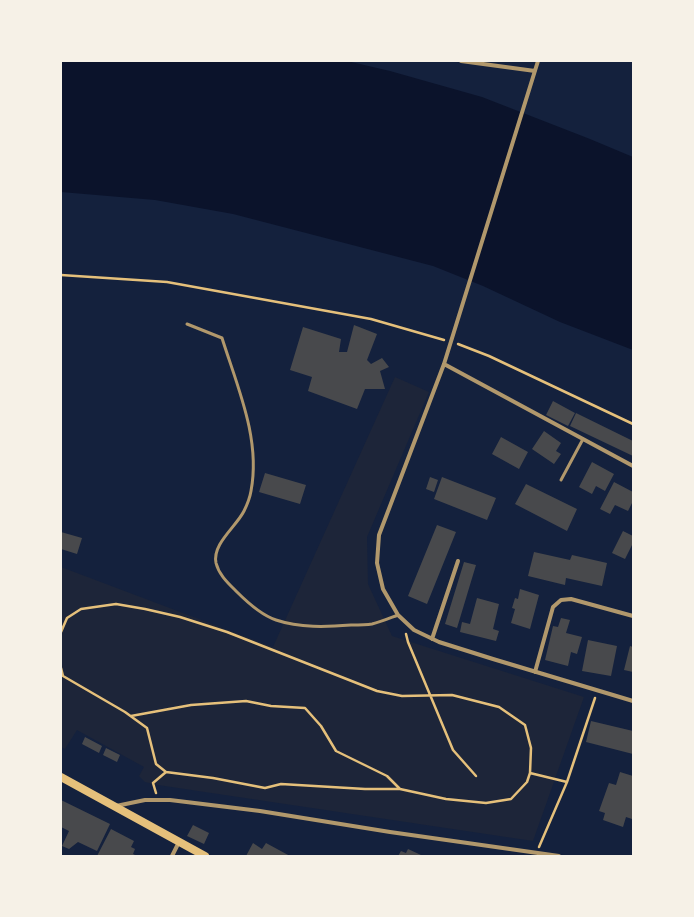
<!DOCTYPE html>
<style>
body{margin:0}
#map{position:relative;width:694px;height:917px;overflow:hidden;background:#14213d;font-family:Signika,sans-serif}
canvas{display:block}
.frame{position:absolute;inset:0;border:62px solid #f6f1e7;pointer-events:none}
</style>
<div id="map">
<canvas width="694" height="917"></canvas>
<div class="frame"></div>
</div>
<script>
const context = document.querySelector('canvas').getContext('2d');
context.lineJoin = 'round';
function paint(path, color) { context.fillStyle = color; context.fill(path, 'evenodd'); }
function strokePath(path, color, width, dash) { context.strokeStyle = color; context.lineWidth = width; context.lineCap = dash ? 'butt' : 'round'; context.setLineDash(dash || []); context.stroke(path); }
const green = new Path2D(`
 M395,377L429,392L367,537L368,584L392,636L584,697L533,841L158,785L145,782L139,776L144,767L77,730L65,749L61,747V567L273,647Z`);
const water = new Path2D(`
 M61,61H347L390,71L482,97L590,139L633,157V350L560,322L483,286L433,266L233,214L155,200L61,192Z`);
const building = new Path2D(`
 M354,325L377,334L367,360L371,364L382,358L389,367L380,371L385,389H365L357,409L308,391L312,377L290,370L303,327L341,339L339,352H347Z
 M553,401L575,413L568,426L546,415Z
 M576,413L633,441V456L570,426Z
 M544,431L561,443L556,451L561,454L554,464L532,449Z
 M501,437L528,452L519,469L492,454Z
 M592,462L614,474L605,491L596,486L592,494L579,487Z
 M265,473L306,485L300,504L259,492Z
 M430,477L438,480L434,492L426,489Z
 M442,477L496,498L487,520L434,499Z
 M614,482L633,492V501L628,511L615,505L610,514L600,509Z
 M526,484L577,509L567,531L515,504Z
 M437,525L456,532L427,604L408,596Z
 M623,531L633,536V543L625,559L612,553Z
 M61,532L82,538L77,554L61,549Z
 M534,552L570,560L572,555L607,563L602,586L566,578L565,585L528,576Z
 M464,562L476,565L457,628L445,624Z
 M520,589L539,595L530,629L511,623L515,609L512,608L515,598L518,599Z
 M477,598L499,604L493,629L499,631L496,641L460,632L462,622L470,624Z
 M561,618L570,620L566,633L582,637L577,654L571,652L568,666L545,660L553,626L558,627Z
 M588,640L617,646L611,676L582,671Z
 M630,646L633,647V672L624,670Z
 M591,721L633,731V754L586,742Z
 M85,737L102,746L99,753L82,744Z
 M106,748L120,755L117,762L103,755Z
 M620,772L633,776V817L632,819L626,817L623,827L603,820L605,813L599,811L609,783L616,785Z
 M61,800L110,824L97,851L78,842L69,849L62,846L69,831L61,827Z
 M193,825L209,833L204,844L187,836Z
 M111,829L134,841L131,847L135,849L133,854L137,856H97Z
 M253,843L262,849L266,843L290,856H246Z
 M408,849L421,855L420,856H398L401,851L406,853Z`);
const path = new Path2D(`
 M61,275L167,282L371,319L444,340
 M458,344L489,356L633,424
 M61,632L67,618L81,609L116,604L145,609L180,617L227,632L377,691L402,696L452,695L499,707L525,725L531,748L530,773L567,782
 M406,634L408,642L453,750L476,776
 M61,668L63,676L125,712L147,728L156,764L166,772L213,778L265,788L281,784L365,789H400L446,799L486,803L511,799L527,782L530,773
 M131,716L191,705L246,701L271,706L305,708L321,726L336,751L387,776L400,789
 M156,793L153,783L166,772
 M539,847L567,782L595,698`);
const service = new Path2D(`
 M187,324L222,338C237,386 261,439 251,491C250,497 247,505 244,511C236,527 212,544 216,563C219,575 228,583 237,592C248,603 261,615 276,620C300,628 326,627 351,625C358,625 366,625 372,624C381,622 390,618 398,615
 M561,480L583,439`);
const minor = new Path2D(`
 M461,61L535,71
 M538,61L444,364L379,535L377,563L383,589L398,615L414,630L439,642L493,659L633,701
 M444,364L633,466
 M432,639L458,561
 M535,672L553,607L561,600L571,599L633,616
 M116,806L145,800H170L260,811L390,832L559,856
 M172,856L179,842`);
const secondary = new Path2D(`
 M61,777L205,856`);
paint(green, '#1d2539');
paint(water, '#0b132b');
paint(building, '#48494c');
strokePath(path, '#e5c07b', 2.5);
strokePath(service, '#b1986c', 3);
strokePath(minor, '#b1986c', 4);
strokePath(secondary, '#e5c07b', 8);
</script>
